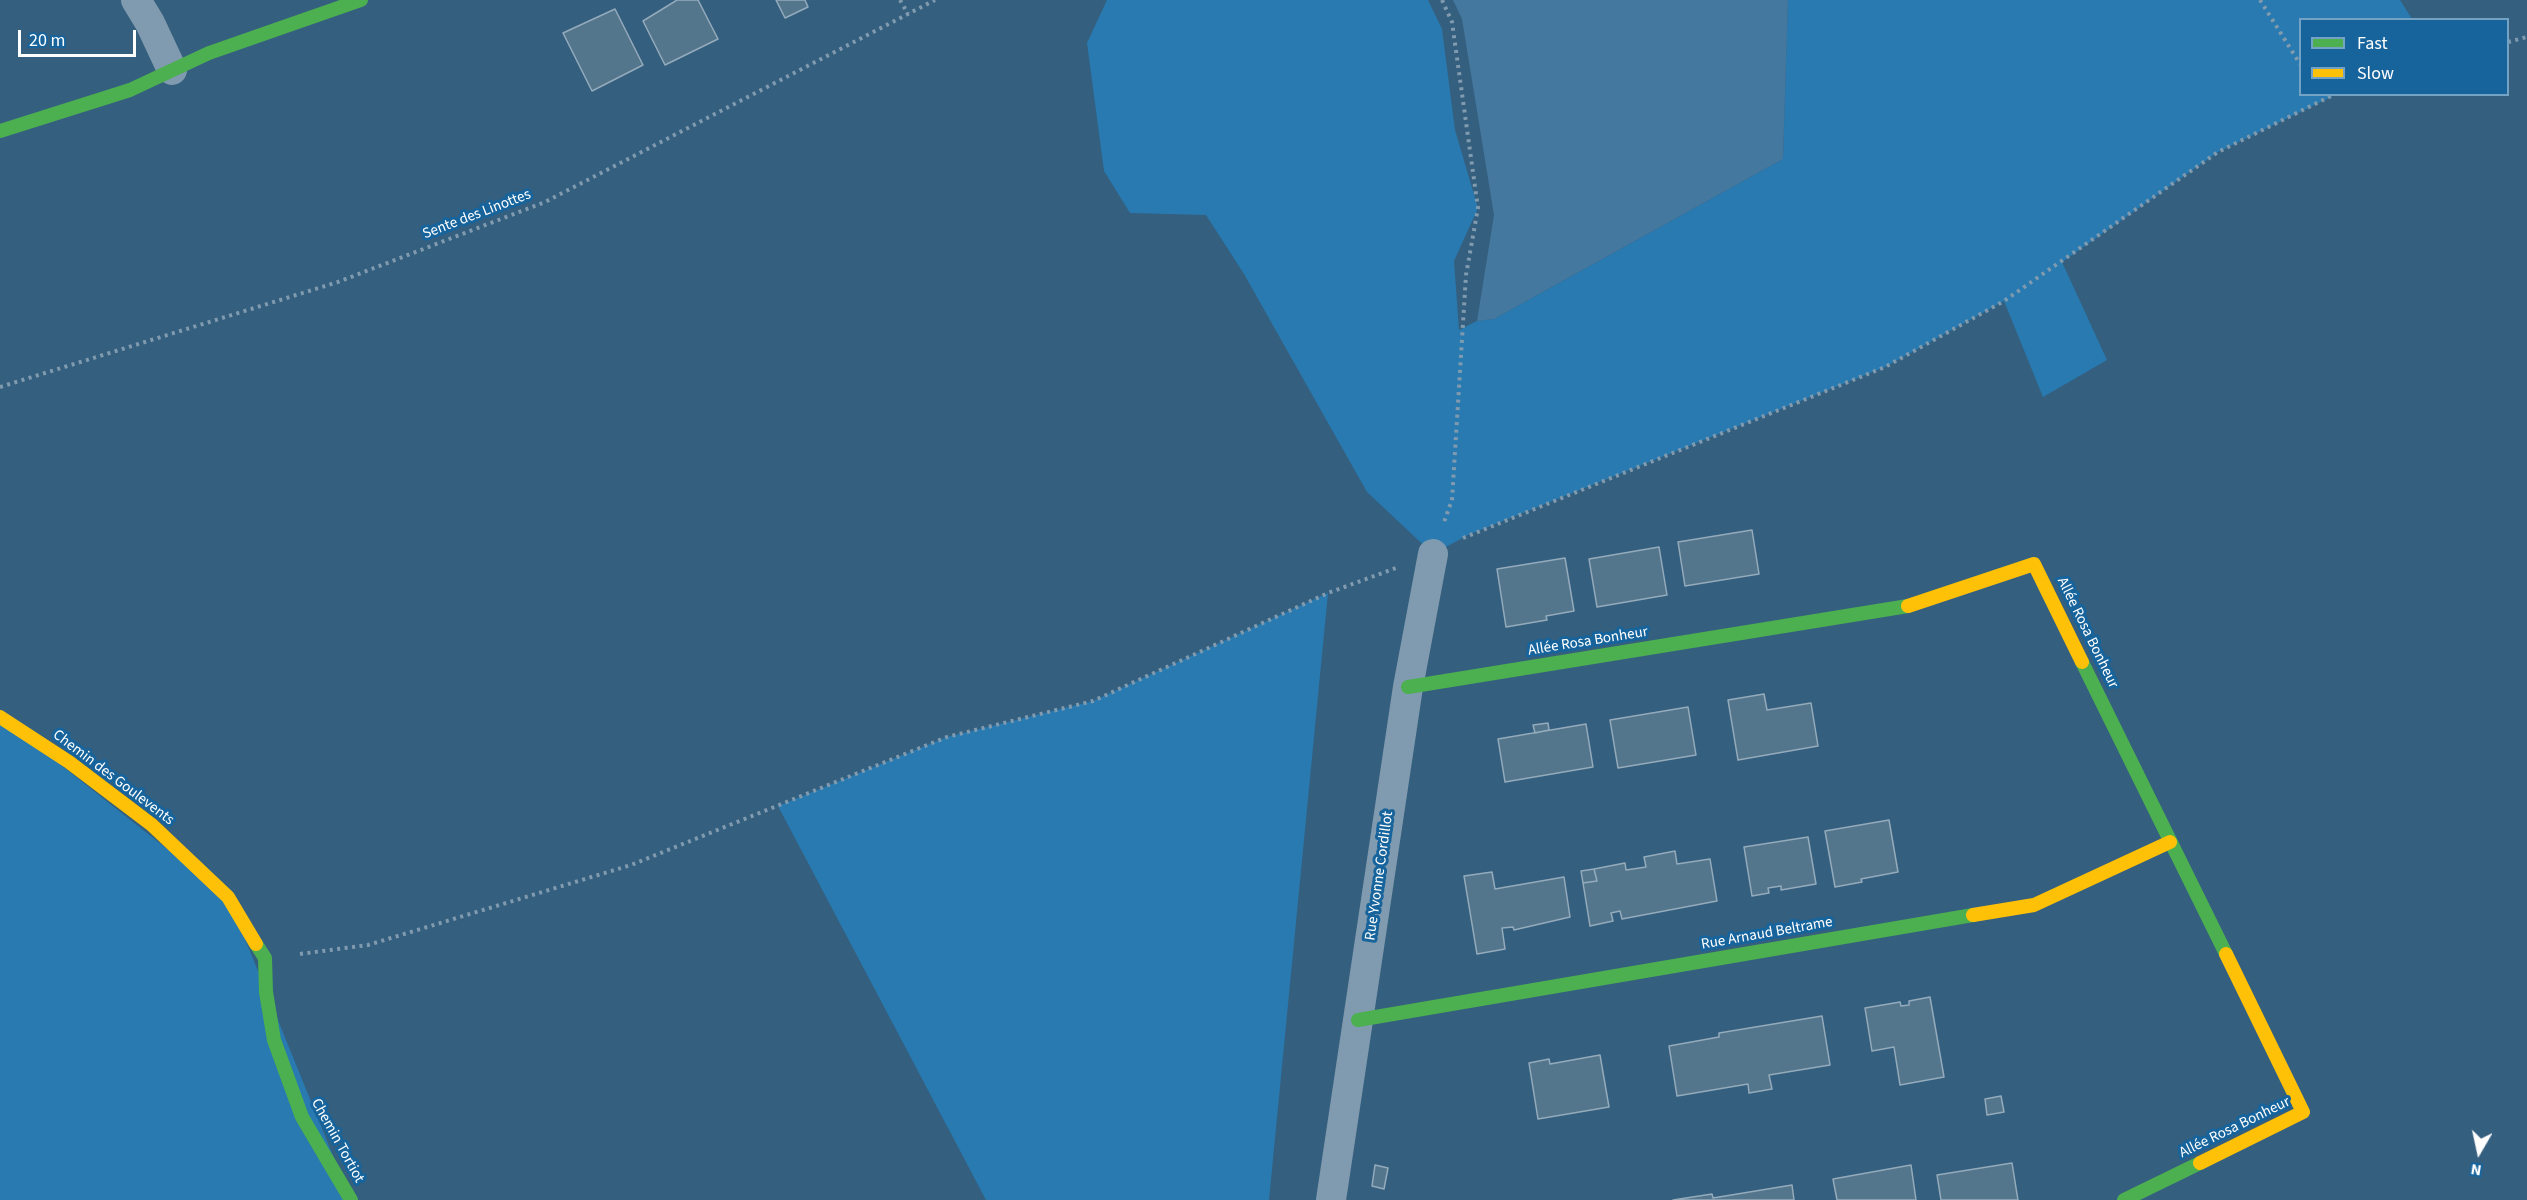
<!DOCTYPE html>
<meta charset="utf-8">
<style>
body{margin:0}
#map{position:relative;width:2527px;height:1200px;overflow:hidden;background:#355f7e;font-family:"Source Sans 3",sans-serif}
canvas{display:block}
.legend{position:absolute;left:2299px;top:18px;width:210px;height:78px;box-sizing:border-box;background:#17649c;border:2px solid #74a2c4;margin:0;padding:8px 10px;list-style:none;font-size:18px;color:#fff}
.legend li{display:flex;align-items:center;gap:12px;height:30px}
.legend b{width:30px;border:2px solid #74a2c4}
.north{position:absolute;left:2449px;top:1122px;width:60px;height:60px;-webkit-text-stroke:4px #17649c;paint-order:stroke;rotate:189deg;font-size:16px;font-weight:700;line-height:24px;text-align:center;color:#fff}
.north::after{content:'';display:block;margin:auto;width:21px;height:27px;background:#fff;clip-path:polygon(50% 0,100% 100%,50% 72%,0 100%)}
.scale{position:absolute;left:18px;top:30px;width:118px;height:27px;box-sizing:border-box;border:3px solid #fff;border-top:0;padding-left:8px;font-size:18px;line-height:21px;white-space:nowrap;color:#fff;-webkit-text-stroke:4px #17649c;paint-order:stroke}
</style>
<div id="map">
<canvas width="2527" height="1200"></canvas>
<ul class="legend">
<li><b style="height:8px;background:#4caf50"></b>Fast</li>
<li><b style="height:8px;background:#ffc107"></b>Slow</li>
</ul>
<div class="north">N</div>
<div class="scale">20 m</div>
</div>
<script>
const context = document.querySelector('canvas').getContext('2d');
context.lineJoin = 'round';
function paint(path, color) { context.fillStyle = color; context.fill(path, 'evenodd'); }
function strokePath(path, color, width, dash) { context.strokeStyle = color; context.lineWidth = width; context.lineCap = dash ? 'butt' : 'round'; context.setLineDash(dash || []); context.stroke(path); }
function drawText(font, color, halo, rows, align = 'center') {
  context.font = font + ' "Source Sans 3",sans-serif'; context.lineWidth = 6; context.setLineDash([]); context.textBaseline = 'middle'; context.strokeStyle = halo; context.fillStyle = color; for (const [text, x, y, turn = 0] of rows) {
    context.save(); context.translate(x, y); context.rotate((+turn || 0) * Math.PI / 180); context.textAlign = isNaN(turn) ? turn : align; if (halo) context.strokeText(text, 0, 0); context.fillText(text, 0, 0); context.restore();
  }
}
const green = new Path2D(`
 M1107,0H1428L1442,29L1455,130L1478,208L1454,261L1459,330L1477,321L1494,319L1783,159L1788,0H2400L2412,19L2300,20V94L2335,95L2218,152L2062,262L2107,360L2043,397L2004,301L1885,367L1468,535L1433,554L1367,492L1244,274L1206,215L1130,213L1104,171L1087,43Z
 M1328,593L1269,1200H986L778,806L947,737L1093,701Z
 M0,717L228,897L351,1200H0Z`);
const water = new Path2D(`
 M1453,0H1788L1783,159L1494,319L1477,321L1494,215L1462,19Z`);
const building = new Path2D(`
 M677,0H698L718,39L665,65L643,21Z
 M776,0H805L808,7L785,18Z
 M615,9L643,65L592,91L563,33Z
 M1752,530L1759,574L1685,586L1678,542Z
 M1659,547L1667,595L1597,607L1589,559Z
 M1565,558L1574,611L1546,616L1547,620L1506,627L1497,569Z
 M1764,694L1767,710L1811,703L1818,746L1738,760L1728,700Z
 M1688,707L1696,755L1618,768L1610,720Z
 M1548,723L1549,730L1535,733L1533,725Z
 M1586,724L1593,767L1505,782L1498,739Z
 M1889,820L1898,872L1861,879L1862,882L1835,887L1825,831Z
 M1808,837L1816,884L1781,890V886L1768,888L1769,893L1752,896L1744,847Z
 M1675,851L1677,864L1710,859L1717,901L1622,919L1620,911L1611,913L1613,921L1590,926L1583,883L1597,881L1594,869L1625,863L1626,870L1646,867L1644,857Z
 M1594,869L1597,881L1583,883L1581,871Z
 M1492,872L1495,889L1564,877L1570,917L1514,930L1513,927L1502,928L1505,949L1477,954L1464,876Z
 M1930,997L1944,1077L1900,1085L1894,1047L1872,1051L1865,1008L1900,1002L1901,1006L1909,1005V1001Z
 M1822,1016L1830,1065L1769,1075L1772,1089L1749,1093L1748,1084L1677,1096L1669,1046L1719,1037V1033Z
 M1600,1055L1609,1107L1538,1119L1529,1063L1549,1059L1550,1064Z
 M2001,1096L2004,1112L1987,1115L1985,1099Z
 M2012,1163L2018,1200H1941L1937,1175Z
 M1375,1165L1388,1168L1384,1189L1372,1186Z
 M1911,1165L1916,1200H1837L1833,1179Z
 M1792,1185L1794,1200H1673L1712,1194L1713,1198Z`);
const path = new Path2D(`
 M900,0L908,14
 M1442,0L1452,22L1478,208L1466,275L1452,500L1444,522
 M2260,0L2300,64
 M2508,42L2527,37
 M0,387L338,282L545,202L935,0
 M1463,538L1885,367L2004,301L2218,152L2335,94
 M300,954L368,945L631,865L947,737L1093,701L1328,593L1396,568`);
const street = new Path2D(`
 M136,0L150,23L172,70
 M1331,1200L1408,687L1433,554`);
const fast = new Path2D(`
 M0,131L130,90L209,53L361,0
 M2082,662L2226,954
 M1408,687L1908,606
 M256,944L265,958L266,992L274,1040L302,1117L351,1200
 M1358,1020L1973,915
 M2124,1200L2200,1163`);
const slow = new Path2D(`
 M1908,606L2034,564L2082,662
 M0,717L69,762L152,825L228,897L256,944
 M1973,915L2034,905L2170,842
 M2200,1163L2303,1112L2226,954`);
const streetNames = [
 ["Sente des Linottes",477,215,-21],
 ["Allée Rosa Bonheur",2087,633,64],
 ["Allée Rosa Bonheur",1588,642,-9],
 ["Chemin des Goulevents",113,778,37],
 ["Rue Yvonne Cordillot",1380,876,-82],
 ["Rue Arnaud Beltrame",1767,934,-10],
 ["Allée Rosa Bonheur",2235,1128,-26],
 ["Chemin Tortiot",337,1141,61]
];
paint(green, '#287ab0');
paint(water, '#44789f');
paint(building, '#54768d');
strokePath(building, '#94abbc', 1.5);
strokePath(path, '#809baf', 4, [3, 4.5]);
strokePath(street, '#809baf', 30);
strokePath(fast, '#4caf50', 14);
strokePath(slow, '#ffc107', 14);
drawText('15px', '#fff', '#17649c', streetNames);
</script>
